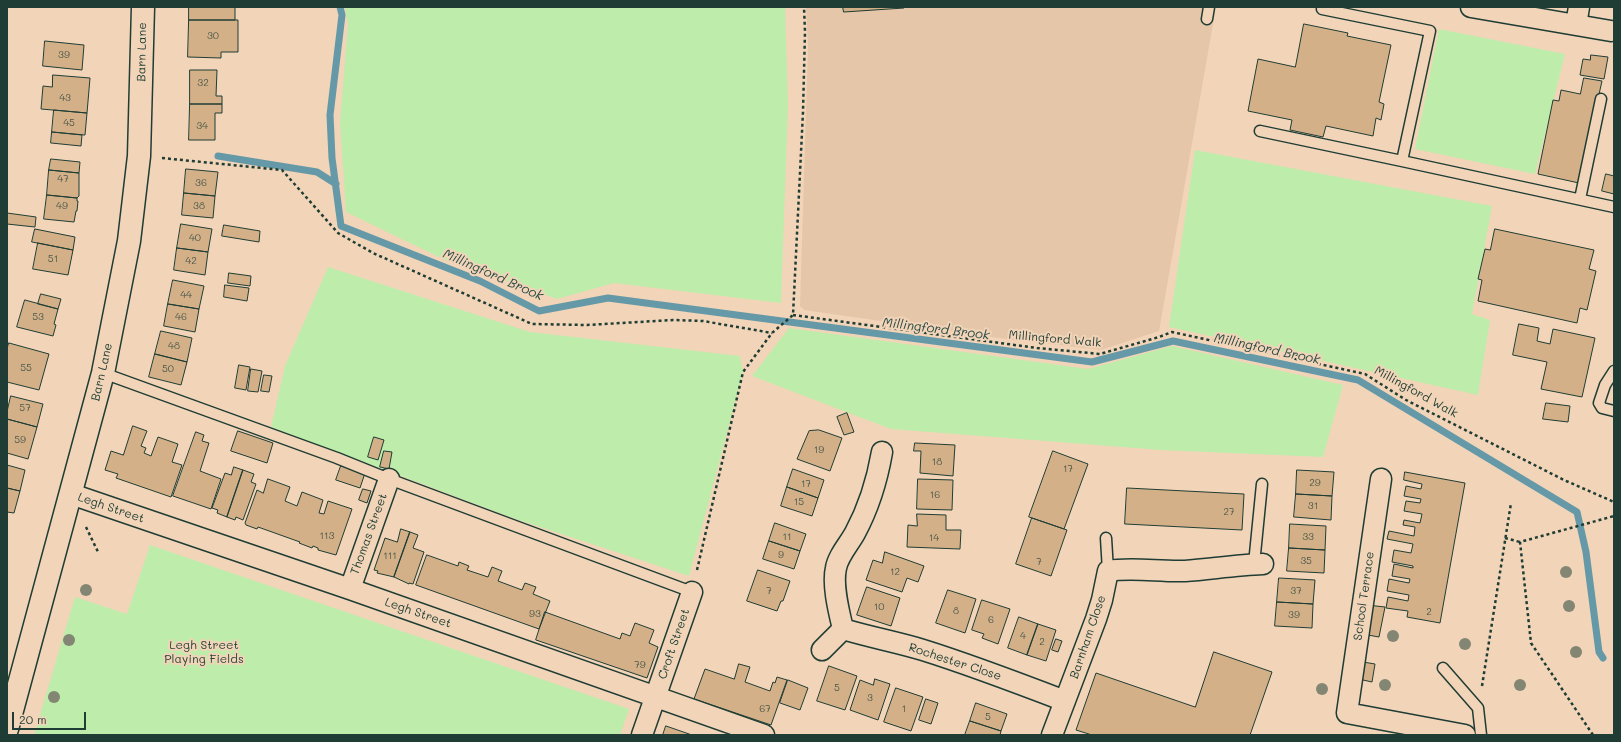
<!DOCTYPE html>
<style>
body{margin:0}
#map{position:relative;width:1621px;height:742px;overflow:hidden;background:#f2d4b8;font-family:Mali,sans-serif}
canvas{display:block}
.frame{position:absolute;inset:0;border:8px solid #1f3d34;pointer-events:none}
.scale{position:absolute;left:12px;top:712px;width:74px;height:18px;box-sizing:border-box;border:2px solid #1f3d34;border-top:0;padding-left:5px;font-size:12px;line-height:14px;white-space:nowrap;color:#1f3d34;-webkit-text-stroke:3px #f2d4b8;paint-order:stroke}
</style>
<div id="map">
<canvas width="1621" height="742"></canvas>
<div class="frame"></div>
<div class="scale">20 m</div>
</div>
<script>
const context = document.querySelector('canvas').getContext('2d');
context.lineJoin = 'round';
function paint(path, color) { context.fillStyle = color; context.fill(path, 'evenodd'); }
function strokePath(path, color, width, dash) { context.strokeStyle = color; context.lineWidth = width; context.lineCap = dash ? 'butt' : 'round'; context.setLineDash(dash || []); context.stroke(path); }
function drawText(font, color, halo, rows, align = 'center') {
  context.font = font + ' Mali,sans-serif'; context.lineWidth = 4; context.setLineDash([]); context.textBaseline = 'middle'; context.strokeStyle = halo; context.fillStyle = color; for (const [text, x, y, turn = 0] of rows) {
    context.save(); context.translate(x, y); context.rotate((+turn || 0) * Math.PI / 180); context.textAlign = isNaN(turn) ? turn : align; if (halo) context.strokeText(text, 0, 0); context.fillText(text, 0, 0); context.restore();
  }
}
const built = new Path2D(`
 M806,7H1216L1159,331L1101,350L999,338L804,310L800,306L808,46Z`);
const green = new Path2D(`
 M345,7H785L788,104L781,303L614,283L557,299L443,259L346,212L340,123L348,23Z
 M1439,29L1565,54L1535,174L1415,149Z
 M1195,150L1492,206L1472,314L1490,320L1478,395L1169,327Z
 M328,267L530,332L740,356L743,372L689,576L510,517L271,427L285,366Z
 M789,328L1088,369L1172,346L1343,385L1323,457L1161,450L891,429L752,376Z
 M150,545L629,709L620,735H34L75,597L127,614Z`);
const stream = new Path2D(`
 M340,7L342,15L330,115L332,158L341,226L480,281L539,311L608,298L1092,362L1173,341L1358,380L1577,512L1586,552L1599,652L1603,658
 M218,156L317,172L336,184`);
const building = new Path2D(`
 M189,7H235V20H189Z
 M843,7H904V8L844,12Z
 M189,20H238V52H221V58L188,57Z
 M1304,24L1348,33L1347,36L1391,45L1379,102L1384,104L1381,120L1376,118L1373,136L1326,126L1323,137L1290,130L1292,120L1248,111L1258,59L1295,67Z
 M45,41L84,45L82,70L43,66Z
 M1591,55L1608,57L1604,79L1580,75L1583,59L1590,60Z
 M190,70H217L216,96H222V104H190Z
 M53,75L90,78L87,113L41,109L43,86L52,87Z
 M1584,78L1602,81L1579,183L1538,174L1553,100L1559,101L1561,90L1580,94Z
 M190,104H222V113H215V140H189Z
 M54,110L87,113L85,135L52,132Z
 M52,132L82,135L81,146L51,143Z
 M51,159L80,162L79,173L49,170Z
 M186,169L218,172L215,196L184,193Z
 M49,170L79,173V196L77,198L47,195Z
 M1606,174L1614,176V194L1602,191Z
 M184,193L215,196L213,218L182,215Z
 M47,195L77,198V201H78L77,211H76L74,222L44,219Z
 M7,213L36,217L35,227L7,224Z
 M181,224L212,229L208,252L177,248Z
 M224,225L260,231L259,242L222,236Z
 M35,229L75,237L73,250L32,242Z
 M1495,229L1594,250L1589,269L1596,271L1587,310L1580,308L1577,323L1478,301L1482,280L1478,279L1485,249L1490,250Z
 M38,243L73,250L68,275L33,269Z
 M177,248L208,252L205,275L174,270Z
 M229,273L251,276L250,286L228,283Z
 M173,280L204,286L199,309L168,304Z
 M225,285L249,288L247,301L224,297Z
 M41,294L61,299L58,309L38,304Z
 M25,300L58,309L54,324L56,325L53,336L17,327Z
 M168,304L199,309L195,332L164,326Z
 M1519,324L1539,328L1537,341L1550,344L1553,329L1595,338L1582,397L1541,389L1547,362L1513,355Z
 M161,331L192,338L187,362L155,354Z
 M9,343L49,354L39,390L7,382V349Z
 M155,354L187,362L181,385L149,377Z
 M239,365L250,367L246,390L235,388Z
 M251,369L262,371L258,392L248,391Z
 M264,375L272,376L269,392L261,391Z
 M11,396L43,404L37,427L7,419V412Z
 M1546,403L1570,406L1568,422L1543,419Z
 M847,413L854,432L844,435L837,417Z
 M7,419L37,427L28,459L7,453Z
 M133,426L147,431L141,446L146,448L144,453L151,456L158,437L178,444L172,462L182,465L171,497L116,478L118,474L105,470L111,451L123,455Z
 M819,430L842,438L830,471L797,459L809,431Z
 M238,431L273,443L267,463L231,451Z
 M196,432L204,435L202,441L209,443L200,471L221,479L211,509L173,496Z
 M374,437L384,440L378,460L368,457Z
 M915,443L955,445L953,476L920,473L921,451H914Z
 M384,451L392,452L389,469L380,467Z
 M1053,451L1088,464L1064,529L1029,517Z
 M7,465L25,470L20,491L7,488Z
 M341,466L365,473L360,488L336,480Z
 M234,467L243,470L227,517L217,513L218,510L212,508L225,473L231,475Z
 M793,469L824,480L818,498L787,487Z
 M243,470L254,474L251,482L256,484L243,520L236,517L235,520L227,517Z
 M1297,470L1334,472L1332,496L1296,494Z
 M1405,472L1465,483L1440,623L1407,617L1408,611L1386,608L1388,597L1408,601L1409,595L1387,591L1389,579L1409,583L1410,579L1392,576L1394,564L1413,568V566L1392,562L1394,550L1411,553L1413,544L1387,539L1389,531L1414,536L1415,527L1403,525L1404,520L1420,523L1422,514L1404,511L1406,501L1420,503L1421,499L1404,496L1406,486L1421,489L1422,484L1404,480Z
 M268,479L290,487L285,501L297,506L302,492L323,500L319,513L324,514L328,501L352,509L336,555L318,550V548L313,546L312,548L299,543L300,542L258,527L257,529L246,525L245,523L257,490L263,493Z
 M918,479L953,480L952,510L917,509Z
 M787,487L818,498L812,516L781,506Z
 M7,488L20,491L14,513L7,512Z
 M1127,488L1244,494L1242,530L1125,524Z
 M363,489L371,491L367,503L359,500Z
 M1296,494L1332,496L1331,520L1294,517Z
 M917,514L946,515V530H961L960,549L907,547L908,525L917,526Z
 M1032,518L1067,530L1051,576L1016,564Z
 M775,523L806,534L800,551L769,541Z
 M1290,524L1326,526L1325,550L1289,548Z
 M401,529L410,532L394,577L377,573L378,571L374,570L385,538L397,542Z
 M410,532L418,535L413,548L424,552L413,584L409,583V584L394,577Z
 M769,541L800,551L794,569L763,559Z
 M1289,548L1325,550L1324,573L1287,571Z
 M885,552L924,566L918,582L907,578L902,592L866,580L873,560L882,563Z
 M427,555L458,566L459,562L469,566L467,570L488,577L492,567L502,571L498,581L522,590L525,583L536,587L533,594L550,601L539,629L416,585Z
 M758,570L790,581L783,601H781L777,611L747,601Z
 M1279,578L1315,580L1313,604L1277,602Z
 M867,587L900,598L891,626L857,615Z
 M948,590L976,599L965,633L936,623Z
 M982,600L1010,609L998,644L982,638L984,634L972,630Z
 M1277,602L1313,604L1312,628L1275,626Z
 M1367,605L1385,607L1379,637L1362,634Z
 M545,612L620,639L622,633L630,636L635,623L654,630L649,643L658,647L647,678L536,640Z
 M1019,617L1038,624L1027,655L1008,648Z
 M1038,624L1056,630L1046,661L1027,655Z
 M1056,639L1062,641L1058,652L1052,650Z
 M1214,652L1272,672L1250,735H1092L1076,730L1096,673L1195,707Z
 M1357,661L1375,664L1372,682L1354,678Z
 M739,664L750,667L745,682L770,691L773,682L775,683L777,677L787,680L771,725L694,699L705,669L734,679Z
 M829,666L857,676L845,710L817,701Z
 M875,679L890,684L878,720L850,710L860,680L873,685Z
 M788,680L808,688L800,710L780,703Z
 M896,688L923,697L911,731L884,722Z
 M926,699L938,703L931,724L919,720Z
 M976,703L1007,714L1001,731L970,721Z
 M970,721L1001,731L1000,735H965Z
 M666,726L692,735H663Z`);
const path = new Path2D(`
 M162,158L282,170L338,233L373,253L532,324L587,325L673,320L703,321L772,333
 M793,315L1037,348L1100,354L1159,337L1172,332L1365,374L1406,400L1564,480L1614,502
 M86,527L99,554
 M1505,538L1520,542
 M697,570L743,372L772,333L793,315L803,112L805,32L804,7
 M1482,686L1511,503
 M1593,735L1531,643L1520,542L1614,516`);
const service = new Path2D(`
 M1322,9L1430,31L1402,161L1614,207
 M1207,19L1209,7
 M1260,131L1402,161
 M1580,199L1601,99
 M1614,371L1605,385L1599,403L1602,408L1614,411
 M103,373L337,458L389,479L692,592
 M1106,538L1108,571
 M1254,564L1262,484
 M1443,668L1478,708L1481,735`);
const minor = new Path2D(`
 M1471,7L1576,25L1579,7
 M1576,25L1611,31
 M882,452C877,481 869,507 855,533C849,544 838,556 836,568C832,585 839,612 843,629C869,637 897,642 923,650C971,665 1018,683 1065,701
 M1381,479L1347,713L1465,735
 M71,494L350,589L764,735
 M350,589L389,479
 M822,650L843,629
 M642,735L692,592
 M1052,735L1096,619L1102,600L1108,571C1132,567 1160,572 1185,571C1211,569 1237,565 1263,564`);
const tertiary = new Path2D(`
 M7,729L103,373L129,241L139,156L143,7`);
const trees = [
 [1566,572],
 [86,590],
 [1569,606],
 [1393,636],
 [69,640],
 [1465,644],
 [1576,652],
 [1385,685],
 [1520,685],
 [1322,689],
 [54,697]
];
const numberNames = [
 ["30",213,36],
 ["39",64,55],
 ["32",203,83],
 ["43",65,98],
 ["45",69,123],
 ["34",202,126],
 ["47",63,179],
 ["36",201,183],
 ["49",62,206],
 ["38",199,206],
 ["40",195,238],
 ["51",53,259],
 ["42",191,261],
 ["44",186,295],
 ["53",38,317],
 ["46",181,317],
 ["48",174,346],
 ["55",26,368],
 ["50",168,369],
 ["57",25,408],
 ["59",20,440],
 ["19",819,450],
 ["18",937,462],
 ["17",1068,469],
 ["29",1315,483],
 ["17",806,484],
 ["16",935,495],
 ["15",799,502],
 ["31",1313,506],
 ["27",1229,512],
 ["113",327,536],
 ["11",787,537],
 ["33",1308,537],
 ["14",934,538],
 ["9",781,555],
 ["111",390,556],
 ["35",1306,561],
 ["7",1039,562],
 ["12",895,572],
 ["7",769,591],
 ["37",1296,591],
 ["10",879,607],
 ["8",956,611],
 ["2",1429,612],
 ["93",535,614],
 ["39",1294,615],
 ["6",991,620],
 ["4",1023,636],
 ["2",1042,642],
 ["79",640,665],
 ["5",837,688],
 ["3",870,698],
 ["67",765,709],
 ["1",904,709],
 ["5",988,717]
];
const streetNames = [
 ["Barn Lane",142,52,-89],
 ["Millingford Walk",1055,339,5],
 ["Barn Lane",102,372,-77],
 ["Millingford Walk",1416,392,29],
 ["Legh Street",111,508,19],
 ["Thomas Street",369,534,-70],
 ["School Terrace",1364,596,-82],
 ["Legh Street",418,613,19],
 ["Barnham Close",1088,637,-71],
 ["Croft Street",674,644,-71],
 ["Rochester Close",955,662,18]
];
const parkNames = [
 ["Legh Street",204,645],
 ["Playing Fields",204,659]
];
const waterNames = [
 ["Millingford Brook",493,275,24],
 ["Millingford Brook",936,329,7],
 ["Millingford Brook",1267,349,12]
];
paint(built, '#e5c6a8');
paint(green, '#beedab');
strokePath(stream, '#6599a7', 7);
paint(building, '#d4b089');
strokePath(building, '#1f3d34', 1);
strokePath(service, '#1f3d34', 13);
strokePath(minor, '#1f3d34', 23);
strokePath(tertiary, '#1f3d34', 25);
strokePath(path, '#1f3d34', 2.5, [3, 3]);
strokePath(service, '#f2d4b8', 10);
strokePath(minor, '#f2d4b8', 20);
strokePath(tertiary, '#f2d4b8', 22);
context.fillStyle = '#828673';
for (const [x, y] of trees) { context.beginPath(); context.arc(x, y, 6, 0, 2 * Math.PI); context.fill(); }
drawText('10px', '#4c5a49', null, numberNames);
drawText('12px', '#1f3d34', '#f2d4b8', streetNames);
drawText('12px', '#27463a', '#f2d4b8', parkNames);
drawText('italic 13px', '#2b4c47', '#f2d4b8', waterNames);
</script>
